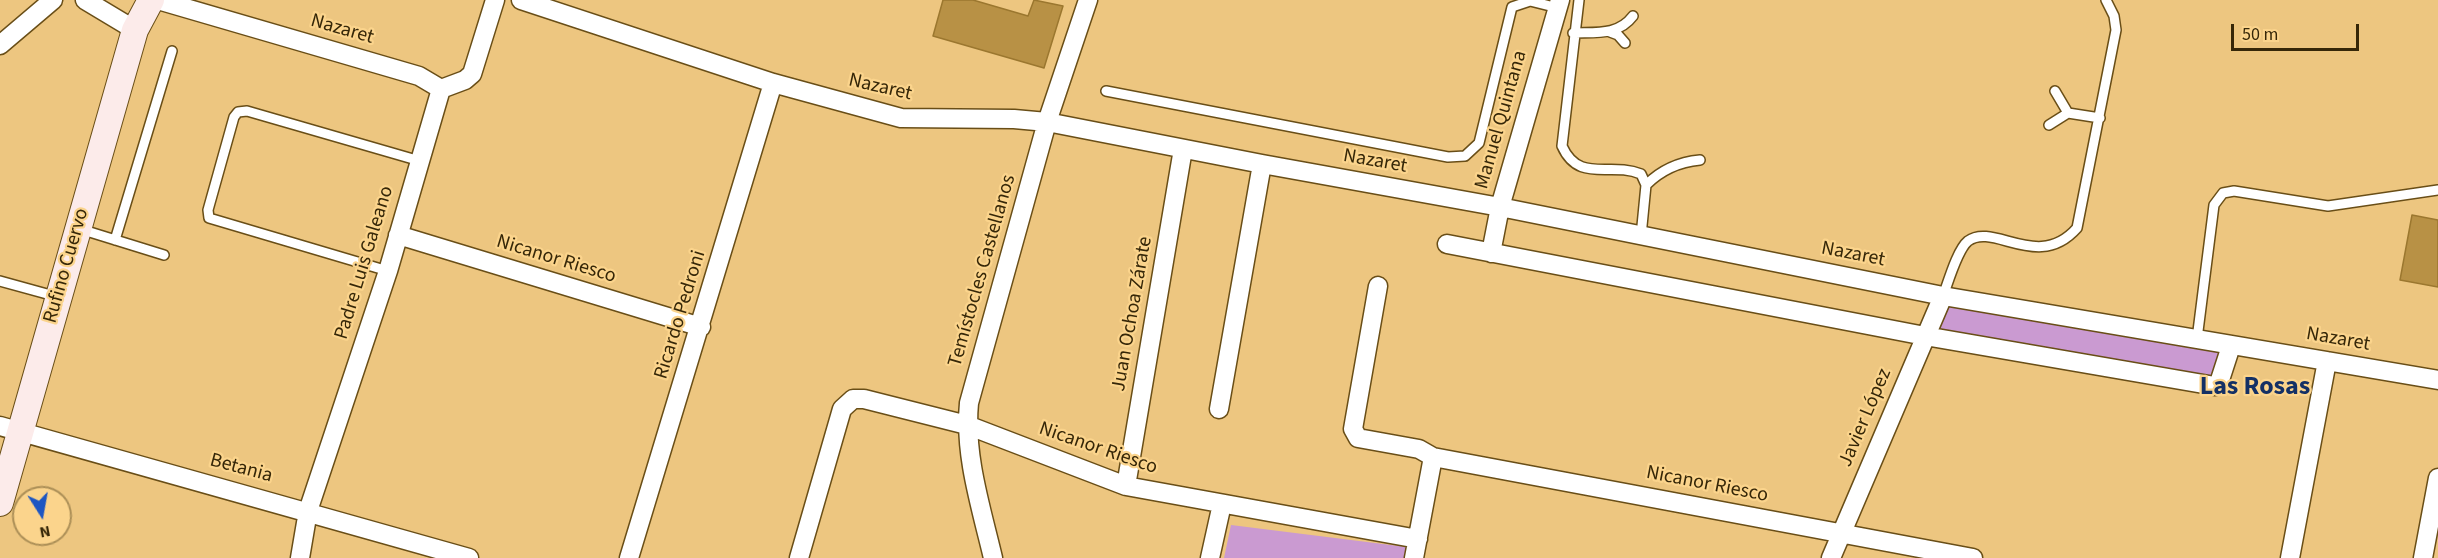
<!DOCTYPE html>
<meta charset="utf-8">
<style>
body{margin:0}
#map{position:relative;width:2438px;height:558px;overflow:hidden;background:#edc680;font-family:"Source Sans 3",sans-serif}
canvas{display:block}
.north{position:absolute;left:12px;top:486px;width:60px;height:60px;box-sizing:border-box;background:#fbd48c;border:2px solid #ac8f57;border-radius:50%;rotate:169deg;font-size:16px;font-weight:700;line-height:24px;text-align:center;color:#362708}
.north::after{content:'';display:block;margin:auto;width:21px;height:27px;background:#1d56c2;clip-path:polygon(50% 0,100% 100%,50% 72%,0 100%)}
.scale{position:absolute;left:2231px;top:24px;width:128px;height:27px;box-sizing:border-box;border:3px solid #362708;border-top:0;padding-left:8px;font-size:18px;line-height:21px;white-space:nowrap;color:#362708;-webkit-text-stroke:4px #fbd48c;paint-order:stroke}
</style>
<div id="map">
<canvas width="2438" height="558"></canvas>
<div class="north">N</div>
<div class="scale">50 m</div>
</div>
<script>
const context = document.querySelector('canvas').getContext('2d');
context.lineJoin = 'round';
function paint(path, color) { context.fillStyle = color; context.fill(path, 'evenodd'); }
function strokePath(path, color, width, dash) { context.strokeStyle = color; context.lineWidth = width; context.lineCap = dash ? 'butt' : 'round'; context.setLineDash(dash || []); context.stroke(path); }
function drawText(font, color, halo, rows, align = 'center') {
  context.font = font + ' "Source Sans 3",sans-serif'; context.lineWidth = 4.5; context.setLineDash([]); context.textBaseline = 'middle'; context.strokeStyle = halo; context.fillStyle = color; for (const [text, x, y, turn = 0] of rows) {
    context.save(); context.translate(x, y); context.rotate((+turn || 0) * Math.PI / 180); context.textAlign = isNaN(turn) ? turn : align; if (halo) context.strokeText(text, 0, 0); context.fillText(text, 0, 0); context.restore();
  }
}
const green = new Path2D(`
 M1948,306L2222,352L2218,373L2209,380L1938,329Z
 M1231,525L1407,547L1405,558H1224Z`);
const building = new Path2D(`
 M943,0H973L1028,16L1034,0L1063,6L1044,68L933,36Z
 M2412,215L2438,220V287L2400,280Z`);
const service = new Path2D(`
 M1579,0L1562,146C1579,184 1610,161 1641,174L1646,185L1641,236
 M1610,32L1618,35L1625,43
 M1573,33C1595,32 1618,36 1633,16
 M1106,91L1448,157L1465,156L1479,143L1512,7L1530,1L1558,8
 M2055,91L2068,113
 M2049,125L2068,113L2100,118
 M1646,185C1661,170 1678,162 1700,160
 M80,229L164,255
 M115,240L172,51
 M388,271L209,218L208,210L234,117L238,112L247,111L420,161
 M0,281L58,297
 M1943,296C1948,283 1957,250 1968,241C1994,222 2038,272 2077,228L2116,30L2114,16L2106,0
 M2197,339L2214,205L2223,193L2234,191L2328,206L2438,190`);
const minor = new Path2D(`
 M85,0L135,30
 M158,0L419,76L441,89
 M521,0L773,83L901,118L1014,119L1047,122L1262,164L1500,207L1943,296L2438,380
 M0,45L53,0
 M441,89L465,80L472,74L495,0
 M398,235L701,327
 M1447,244L1925,336L2215,386L2219,383L2231,346
 M1491,253L1500,207L1560,0
 M1378,286L1353,429L1358,438L1419,449L1433,457L1973,558
 M1219,409L1262,164
 M0,426L469,558
 M1126,486L1183,149
 M300,558L308,511L388,271L441,89
 M629,558L773,83
 M799,558L842,409L853,399H864L967,425L1126,486L1418,539
 M993,558C981,507 964,455 969,403L1047,122L1088,0
 M1210,558L1222,504
 M1414,558L1433,457
 M1831,558L1943,296
 M2290,558L2327,361
 M2423,558L2438,478`);
const secondary = new Path2D(`
 M0,503L135,30L151,0`);
const streetNames = [
 ["Nazaret",342,30,16],
 ["Nazaret",880,88,13],
 ["Manuel Quintana",1502,120,-74],
 ["Nazaret",1375,162,10],
 ["Nazaret",1853,255,11],
 ["Nicanor Riesco",556,260,17],
 ["Padre Luis Galeano",365,263,-73],
 ["Rufino Cuervo",67,266,-74],
 ["Temístocles Castellanos",983,271,-74],
 ["Juan Ochoa Zárate",1133,314,-80],
 ["Ricardo Pedroni",681,315,-73],
 ["Nazaret",2338,340,10],
 ["Javier López",1866,418,-67],
 ["Nicanor Riesco",1098,449,19],
 ["Betania",241,469,15],
 ["Nicanor Riesco",1707,485,11]
];
const districtNames = [
 ["Las Rosas",2255,388]
];
paint(green, '#ca9ad1');
paint(building, '#b89145');
strokePath(building, '#9b772f', 1.5);
strokePath(service, '#694e17', 12);
strokePath(minor, '#694e17', 21);
strokePath(secondary, '#694e17', 28);
strokePath(service, '#fff', 9);
strokePath(minor, '#fff', 18);
strokePath(secondary, '#fcebea', 26);
drawText('20px', '#362708', '#fbd48c', streetNames);
drawText('bold 26px', '#143065', '#fbd48c', districtNames);
</script>
